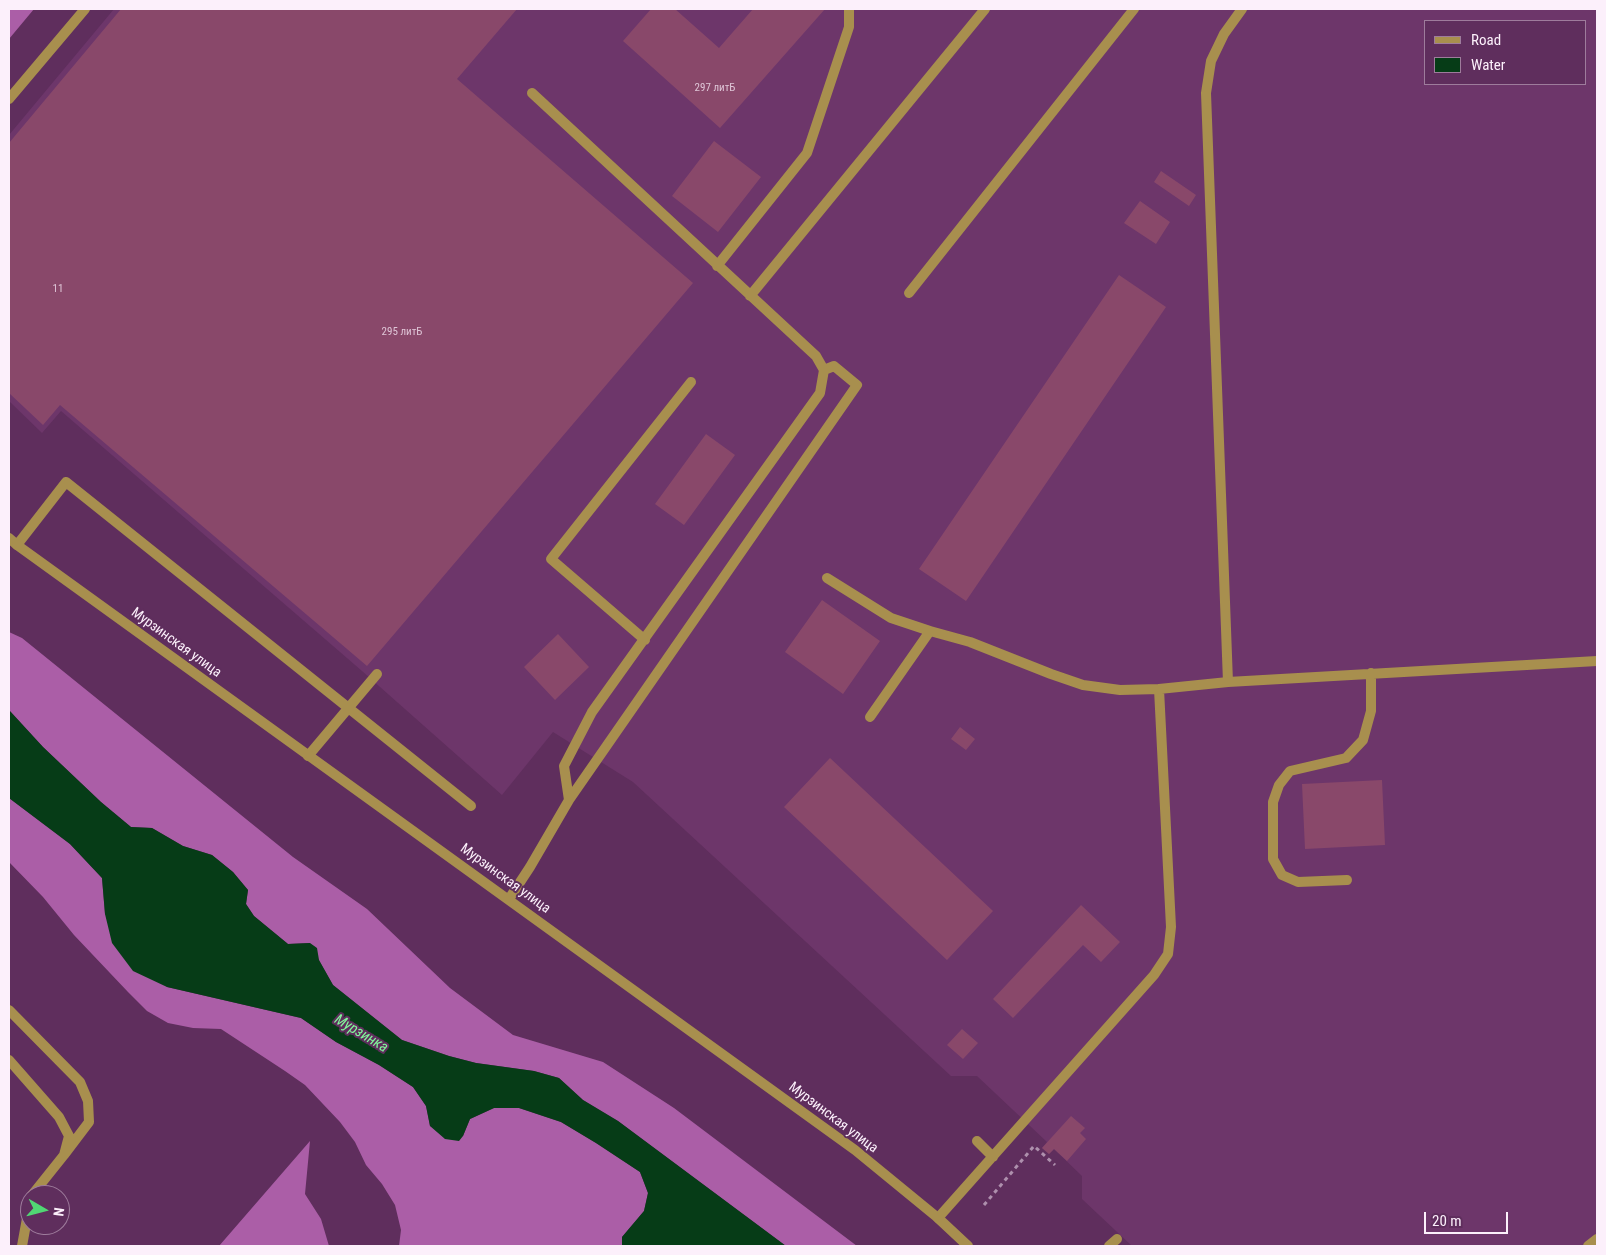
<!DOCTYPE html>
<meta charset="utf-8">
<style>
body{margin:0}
#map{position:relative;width:1606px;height:1255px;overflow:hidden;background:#5f2e5d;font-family:"Roboto Condensed",sans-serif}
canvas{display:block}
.frame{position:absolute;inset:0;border:10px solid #fcf0fb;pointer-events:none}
.legend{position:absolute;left:1424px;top:20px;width:162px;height:65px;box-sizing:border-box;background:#5f2e5d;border:1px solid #9e7c9c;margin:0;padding:6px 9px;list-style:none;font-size:15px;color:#fcf0fb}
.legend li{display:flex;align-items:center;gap:10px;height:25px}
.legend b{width:25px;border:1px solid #9e7c9c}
.north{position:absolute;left:20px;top:1185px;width:50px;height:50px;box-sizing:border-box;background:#5f2e5d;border:1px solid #9e7c9c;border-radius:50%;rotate:98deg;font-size:14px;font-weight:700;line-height:20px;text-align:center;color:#fcf0fb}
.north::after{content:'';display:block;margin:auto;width:18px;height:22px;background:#51d674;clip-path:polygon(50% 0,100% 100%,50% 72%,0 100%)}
.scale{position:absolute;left:1424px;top:1212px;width:84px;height:22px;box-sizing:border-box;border:2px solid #fcf0fb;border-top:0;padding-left:6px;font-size:15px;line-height:18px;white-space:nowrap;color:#fcf0fb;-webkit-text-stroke:4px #5f2e5d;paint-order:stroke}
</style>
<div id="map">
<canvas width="1606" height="1255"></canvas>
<div class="frame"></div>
<ul class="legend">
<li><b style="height:6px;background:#a88f4e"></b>Road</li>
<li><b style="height:14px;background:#063c17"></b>Water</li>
</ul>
<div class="north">N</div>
<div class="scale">20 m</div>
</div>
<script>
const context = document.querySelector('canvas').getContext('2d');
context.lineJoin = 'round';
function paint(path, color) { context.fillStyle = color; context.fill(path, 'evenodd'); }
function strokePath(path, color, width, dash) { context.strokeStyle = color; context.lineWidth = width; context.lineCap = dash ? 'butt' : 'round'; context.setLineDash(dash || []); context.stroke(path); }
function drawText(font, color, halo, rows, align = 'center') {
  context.font = font + ' "Roboto Condensed",sans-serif'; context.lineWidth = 4; context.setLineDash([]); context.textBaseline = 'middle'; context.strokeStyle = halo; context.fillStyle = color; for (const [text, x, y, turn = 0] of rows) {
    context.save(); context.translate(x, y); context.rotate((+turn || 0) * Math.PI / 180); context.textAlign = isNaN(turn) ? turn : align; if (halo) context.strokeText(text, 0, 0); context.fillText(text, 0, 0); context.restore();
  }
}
const built = new Path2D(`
 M114,9H1597V1246H1132L1082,1199V1176L1054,1149L1049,1154L1042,1148L1047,1142L977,1076H951L633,782L553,732L502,795L362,671L61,411L42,433L9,401V135ZM1425,21H1585V84H1425Z`);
const forest = new Path2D(`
 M9,9H34L9,39Z
 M9,632L22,638L293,857L367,909L450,988L513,1035L603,1062L674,1108L857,1246H786L618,1121L583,1100L559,1078L534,1071L476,1063L449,1056L402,1040L333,985L309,943L288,944L254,916L246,904L248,890L233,872L212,855L183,846L152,828L131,827L101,802L43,747L9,710Z
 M9,798L70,844L102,878L105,914L167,987L301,1018L336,1042L379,1065L413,1087L426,1106L430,1126L463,1136L470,1119L494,1108H519L561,1122L596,1143L640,1172L648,1193L644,1211L622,1237V1246H399L401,1230L395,1205L382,1184L366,1165L355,1142L340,1122L305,1085L285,1071L221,1029L193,1028L168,1023L147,1011L128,992L74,935L43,897L9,862Z
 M310,1141L305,1194L321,1219L329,1246H219Z`);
const water = new Path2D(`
 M9,710L43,747L101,802L131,827L152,828L183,846L212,855L233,872L248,890L246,904L254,916L288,944L310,943L317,948L319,960L333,985L402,1040L449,1056L476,1063L534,1071L559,1078L583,1100L618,1121L786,1246H622V1237L644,1211L648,1193L640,1172L596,1143L561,1122L519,1108H494L470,1119L463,1136L459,1141L445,1139L430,1126L426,1106L413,1087L379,1065L336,1042L301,1018L167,987L133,971L112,943L105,914L102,878L70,844L9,798Z`);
const building = new Path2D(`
 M121,9H517L457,79L693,283L367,666L60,405L43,425L9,393V143Z
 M651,9H675L719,48L753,9H825L720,128L623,41Z
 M714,141L761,177L718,232L672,196Z
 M1161,171L1196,195L1189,206L1154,182Z
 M1140,201L1170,222L1156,244L1124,223Z
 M1119,275L1166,307L966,601L919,569Z
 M706,434L735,455L684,525L655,504Z
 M822,600L880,641L843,694L785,652Z
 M558,634L589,667L555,700L524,667Z
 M960,727L975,739L966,750L951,739Z
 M830,758L993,911L947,960L784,807Z
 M1382,780L1385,845L1305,849L1302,784Z
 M1081,905L1120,942L1101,962L1083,945L1013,1018L993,999Z
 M962,1029L978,1043L963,1059L947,1045Z
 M1071,1116L1085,1128L1080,1133L1086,1139L1067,1161L1054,1149L1049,1154L1042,1148Z`);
const path = new Path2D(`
 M984,1205L1034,1146L1055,1165`);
const service = new Path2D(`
 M532,93L816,356L824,370L820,393L592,712L564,766L569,800
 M9,99L85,9
 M717,266L807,153L849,27V9
 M909,293L1134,9
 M750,296L985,9
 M9,538L17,545L66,482L471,806
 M827,578L891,618L930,631
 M645,640L551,559L691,382
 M1228,682L1206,93L1211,61L1224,34L1242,9
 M870,717L930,631L970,642L1051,674L1083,685L1120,690L1159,689
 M308,756L377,674
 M1347,880L1298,882L1282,875L1273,859V802L1279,785L1290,771L1346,758L1363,740L1371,711V673
 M509,899L530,867L569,800L857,385L834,366L824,370
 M9,1010L80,1082L88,1101L89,1122L64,1155
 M9,1060L59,1117L69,1136L64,1155L32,1195
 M977,1141L993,1157
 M938,1218L1154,975L1168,954L1171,927L1159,689L1228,682L1597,661
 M22,1246L30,1202
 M1109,1246L1117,1239
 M1588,1246L1597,1239`);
const minor = new Path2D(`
 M17,545L855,1150L938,1218L968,1246`);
const numberNames = [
 ["297 литБ",715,88],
 ["11",58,289],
 ["295 литБ",402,332]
];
const streetNames = [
 ["Мурзинская улица",176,643,36],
 ["Мурзинская улица",505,879,36],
 ["Мурзинская улица",833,1118,37]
];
const waterNames = [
 ["Мурзинка",361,1034,31]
];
paint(built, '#6d366a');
paint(forest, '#ab5ea7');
paint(water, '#063c17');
paint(building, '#89486a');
strokePath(path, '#ae90ad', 3, [4, 4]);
strokePath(service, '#a88f4e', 10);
strokePath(minor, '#a88f4e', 10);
drawText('11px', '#dfc6d7', null, numberNames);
drawText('14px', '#fcf0fb', '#5f2e5d', streetNames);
drawText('italic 15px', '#82f89b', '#5f2e5d', waterNames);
</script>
